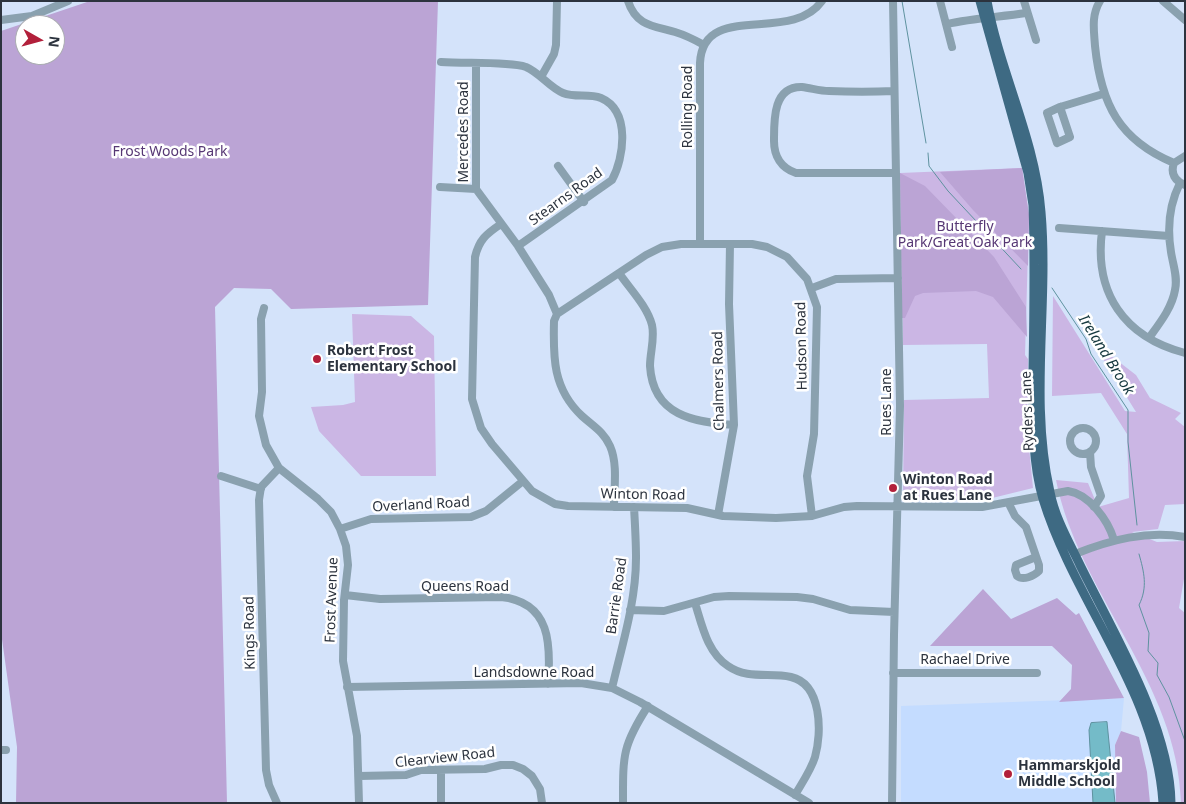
<!DOCTYPE html>
<style>
body{margin:0}
#map{position:relative;width:1186px;height:804px;overflow:hidden;background:#d4e3fa;font-family:"Noto Sans",sans-serif}
canvas{display:block}
.frame{position:absolute;inset:0;border:2px solid #2c333e;pointer-events:none}
.north{position:absolute;left:15px;top:15px;width:50px;height:50px;box-sizing:border-box;background:#fff;border:1px solid #abadb2;border-radius:50%;rotate:97deg;font-size:14px;font-weight:700;line-height:20px;text-align:center;color:#2c333e}
.north::after{content:'';display:block;margin:auto;width:18px;height:22px;background:#b2203b;clip-path:polygon(50% 0,100% 100%,50% 72%,0 100%)}
</style>
<div id="map">
<canvas width="1186" height="804"></canvas>
<div class="frame"></div>
<div class="north">N</div>
</div>
<script>
const context = document.querySelector('canvas').getContext('2d');
context.lineJoin = 'round';
function paint(path, color) { context.fillStyle = color; context.fill(path, 'evenodd'); }
function strokePath(path, color, width, dash) { context.strokeStyle = color; context.lineWidth = width; context.lineCap = dash ? 'butt' : 'round'; context.setLineDash(dash || []); context.stroke(path); }
function drawText(font, color, halo, rows, align = 'center') {
  context.font = font + ' "Noto Sans",sans-serif'; context.lineWidth = 5; context.setLineDash([]); context.textBaseline = 'middle'; context.strokeStyle = halo; context.fillStyle = color; for (const [text, x, y, turn = 0] of rows) {
    context.save(); context.translate(x, y); context.rotate((+turn || 0) * Math.PI / 180); context.textAlign = isNaN(turn) ? turn : align; if (halo) context.strokeText(text, 0, 0); context.fillText(text, 0, 0); context.restore();
  }
}
const built = new Path2D(`
 M1124,698L1121,731L1115,745L1116,803H901V706Z`);
const green = new Path2D(`
 M1022,168L1029,215L1025,355L1028,359L1027,427L1033,488L980,501L903,498L904,400L989,398L987,344L903,345L900,173Z
 M1053,296L1125,411L1136,412L1092,341L1136,375L1150,398L1181,413L1175,419L1185,427V504L1165,505L1158,529L1132,532L1157,542L1185,541V573L1179,608L1185,613V803H1181C1178,682 1079,595 1056,480L1088,483L1098,507L1129,498L1127,434L1101,393L1052,396Z
 M352,314L411,316L434,336L436,476H361L319,431L311,407L343,405L355,402Z`);
const forest = new Path2D(`
 M90,1H438L428,305L291,309L271,289L234,288L215,307L227,803H16L17,747L1,632L3,310L1,31ZM25,25H55V55H25Z
 M1022,168L1029,215L1028,266L973,210L940,172Z
 M900,173L925,186L994,257L1026,307L1027,337L993,297L976,291L923,293L915,296L905,318H902Z
 M983,589L1011,619L1057,598L1076,615L1079,613L1124,698L1059,702L1071,689L1072,665L1052,646H930Z
 M1121,731L1139,737L1147,772L1150,803H1116L1115,745Z`);
const water = new Path2D(`
 M1107,722L1115,803H1093L1089,730L1091,723Z`);
const stream = new Path2D(`
 M902,1L926,143
 M928,153L929,166L948,191L1021,269
 M1052,288L1086,339L1091,354L1128,410V442L1137,525
 M1139,554C1144,572 1148,587 1139,605L1149,633L1148,651L1158,663L1157,675L1169,697L1185,741`);
const minor = new Path2D(`
 M628,1C636,26 654,26 675,32C685,35 695,40 704,45
 M940,1L952,47
 M1024,1L1036,40
 M1100,1C1091,16 1094,30 1095,46C1101,104 1119,140 1174,163
 M1163,1L1185,20
 M1,20L32,16L68,1
 M947,24C973,18 1000,17 1026,13
 M441,62C464,64 506,61 526,67C540,73 549,87 563,93C575,98 589,93 601,98C631,111 624,158 612,180L518,246
 M476,64V189L518,246L549,295L557,314L554,321C553,358 553,389 582,416C593,426 604,432 610,446C618,464 614,488 614,507
 M541,77L554,54L556,45L557,1
 M894,91C873,92 851,92 829,91C820,91 811,88 802,87C773,86 774,120 774,141C774,156 781,168 796,173H896
 M1060,107L1070,137L1057,143L1047,113Z
 M1060,107L1103,94
 M1185,156L1174,163C1170,174 1175,181 1185,185
 M558,166L584,202
 M440,187L476,189
 M501,224C486,234 479,240 475,257L472,399L481,428L492,444L532,491L555,504L568,506L687,508L723,516L776,518L812,516L844,507L857,506L982,507L1068,491C1089,494 1108,520 1114,540
 M1059,228L1169,236
 M1102,231C1094,293 1124,337 1185,353
 M700,244V63C703,0 791,45 822,1
 M619,273C630,289 647,306 652,325C655,339 650,352 650,366C653,416 694,422 734,425
 M812,288L836,279L898,278
 M264,308L261,319L262,392L259,416L266,445L279,468L318,499L331,512L340,529L346,546L348,565L344,600L343,661L357,736L359,803
 M557,314L646,255L662,247L681,244H752L767,247L787,257L807,279L817,307L814,434L807,476L812,516
 M1149,338C1159,324 1172,308 1175,290C1178,277 1173,265 1171,252C1167,228 1169,205 1180,183
 M1070 441a13 13 0 1 1 26 0a13 13 0 1 1-26 0Z
 M1090,452L1091,467L1101,496L1094,507
 M221,476L261,489
 M1009,504L1015,516L1026,527L1039,565V571C1034,576 1023,581 1017,576L1015,570L1016,565L1036,557
 M718,515L734,425L729,304L730,244
 M340,529L371,519L471,517L486,511L523,481
 M1075,554C1110,540 1147,530 1185,537
 M345,595L380,599L501,597C551,602 551,645 548,684
 M695,603C702,625 707,652 728,666C748,680 770,672 791,677C822,684 822,733 815,757C811,770 802,783 795,795
 M630,610L664,611L714,597L729,596L797,597L813,599L850,610L894,612
 M893,673H1037
 M347,687L581,683L612,688L640,702L809,803
 M612,688C622,645 636,602 636,558C636,541 635,524 634,507
 M1,750H6
 M441,770V803
 M359,776L406,775L421,770L485,769L501,765H513L523,769L532,776L540,789L542,803
 M277,803L269,785L266,770L259,500L261,487L279,468
 M623,803C623,756 622,746 648,706
 M892,803L894,635L900,406L893,1`);
const major = new Path2D(`
 M980,1L1028,173L1033,205C1035,260 1034,316 1033,371C1033,413 1031,458 1043,499C1075,603 1156,691 1163,803
 M987,1C1000,73 1035,138 1041,212C1049,305 1029,400 1050,492C1055,518 1069,542 1080,565C1114,634 1170,726 1171,803`);
const markers = [
 [317,359,5,"#b2203b"],
 [893,488,5,"#b2203b"],
 [1008,774,5,"#b2203b"]
];
const streetNames = [
 ["Rolling Road",688,107,-90],
 ["Mercedes Road",464,132,-90],
 ["Stearns Road",566,197,-36],
 ["Hudson Road",802,346,-91],
 ["Chalmers Road",719,381,-91],
 ["Rues Lane",887,402,-90],
 ["Ryders Lane",1028,411,-92],
 ["Winton Road",643,495,1],
 ["Overland Road",421,505,-3],
 ["Queens Road",465,587],
 ["Barrie Road",617,596,-82],
 ["Frost Avenue",332,600,-88],
 ["Kings Road",250,633,-91],
 ["Rachael Drive",965,660],
 ["Landsdowne Road",534,673],
 ["Clearview Road",445,758,-6]
];
const parkNames = [
 ["Frost Woods Park",170,152],
 ["Butterfly",965,227],
 ["Park/Great Oak Park",965,243]
];
const poiNames = [
 ["Robert Frost",327,351],
 ["Elementary School",327,367],
 ["Winton Road",903,480],
 ["at Rues Lane",903,496],
 ["Hammarskjold",1018,766],
 ["Middle School",1018,782]
];
const waterNames = [
 ["Ireland Brook",1106,355,58]
];
paint(built, '#c4dcff');
paint(green, '#cbb6e4');
paint(forest, '#bba4d5');
paint(water, '#74bbc8');
strokePath(water, '#5e929f', 1);
strokePath(stream, '#5e929f', 1);
strokePath(minor, '#8aa1af', 8);
strokePath(major, '#3e6a83', 9);
for (const [x, y, r, color] of markers) { const dot = new Path2D(); dot.arc(x, y, r, 0, 2 * Math.PI); context.fillStyle = color; context.fill(dot); strokePath(dot, '#fff', 2); }
drawText('14px', '#2c333e', '#fff', streetNames);
drawText('14px', '#563774', '#fff', parkNames);
drawText('bold 14px', '#2c333e', '#fff', poiNames, 'left');
drawText('italic 15px', '#15383e', '#fff', waterNames);
</script>
